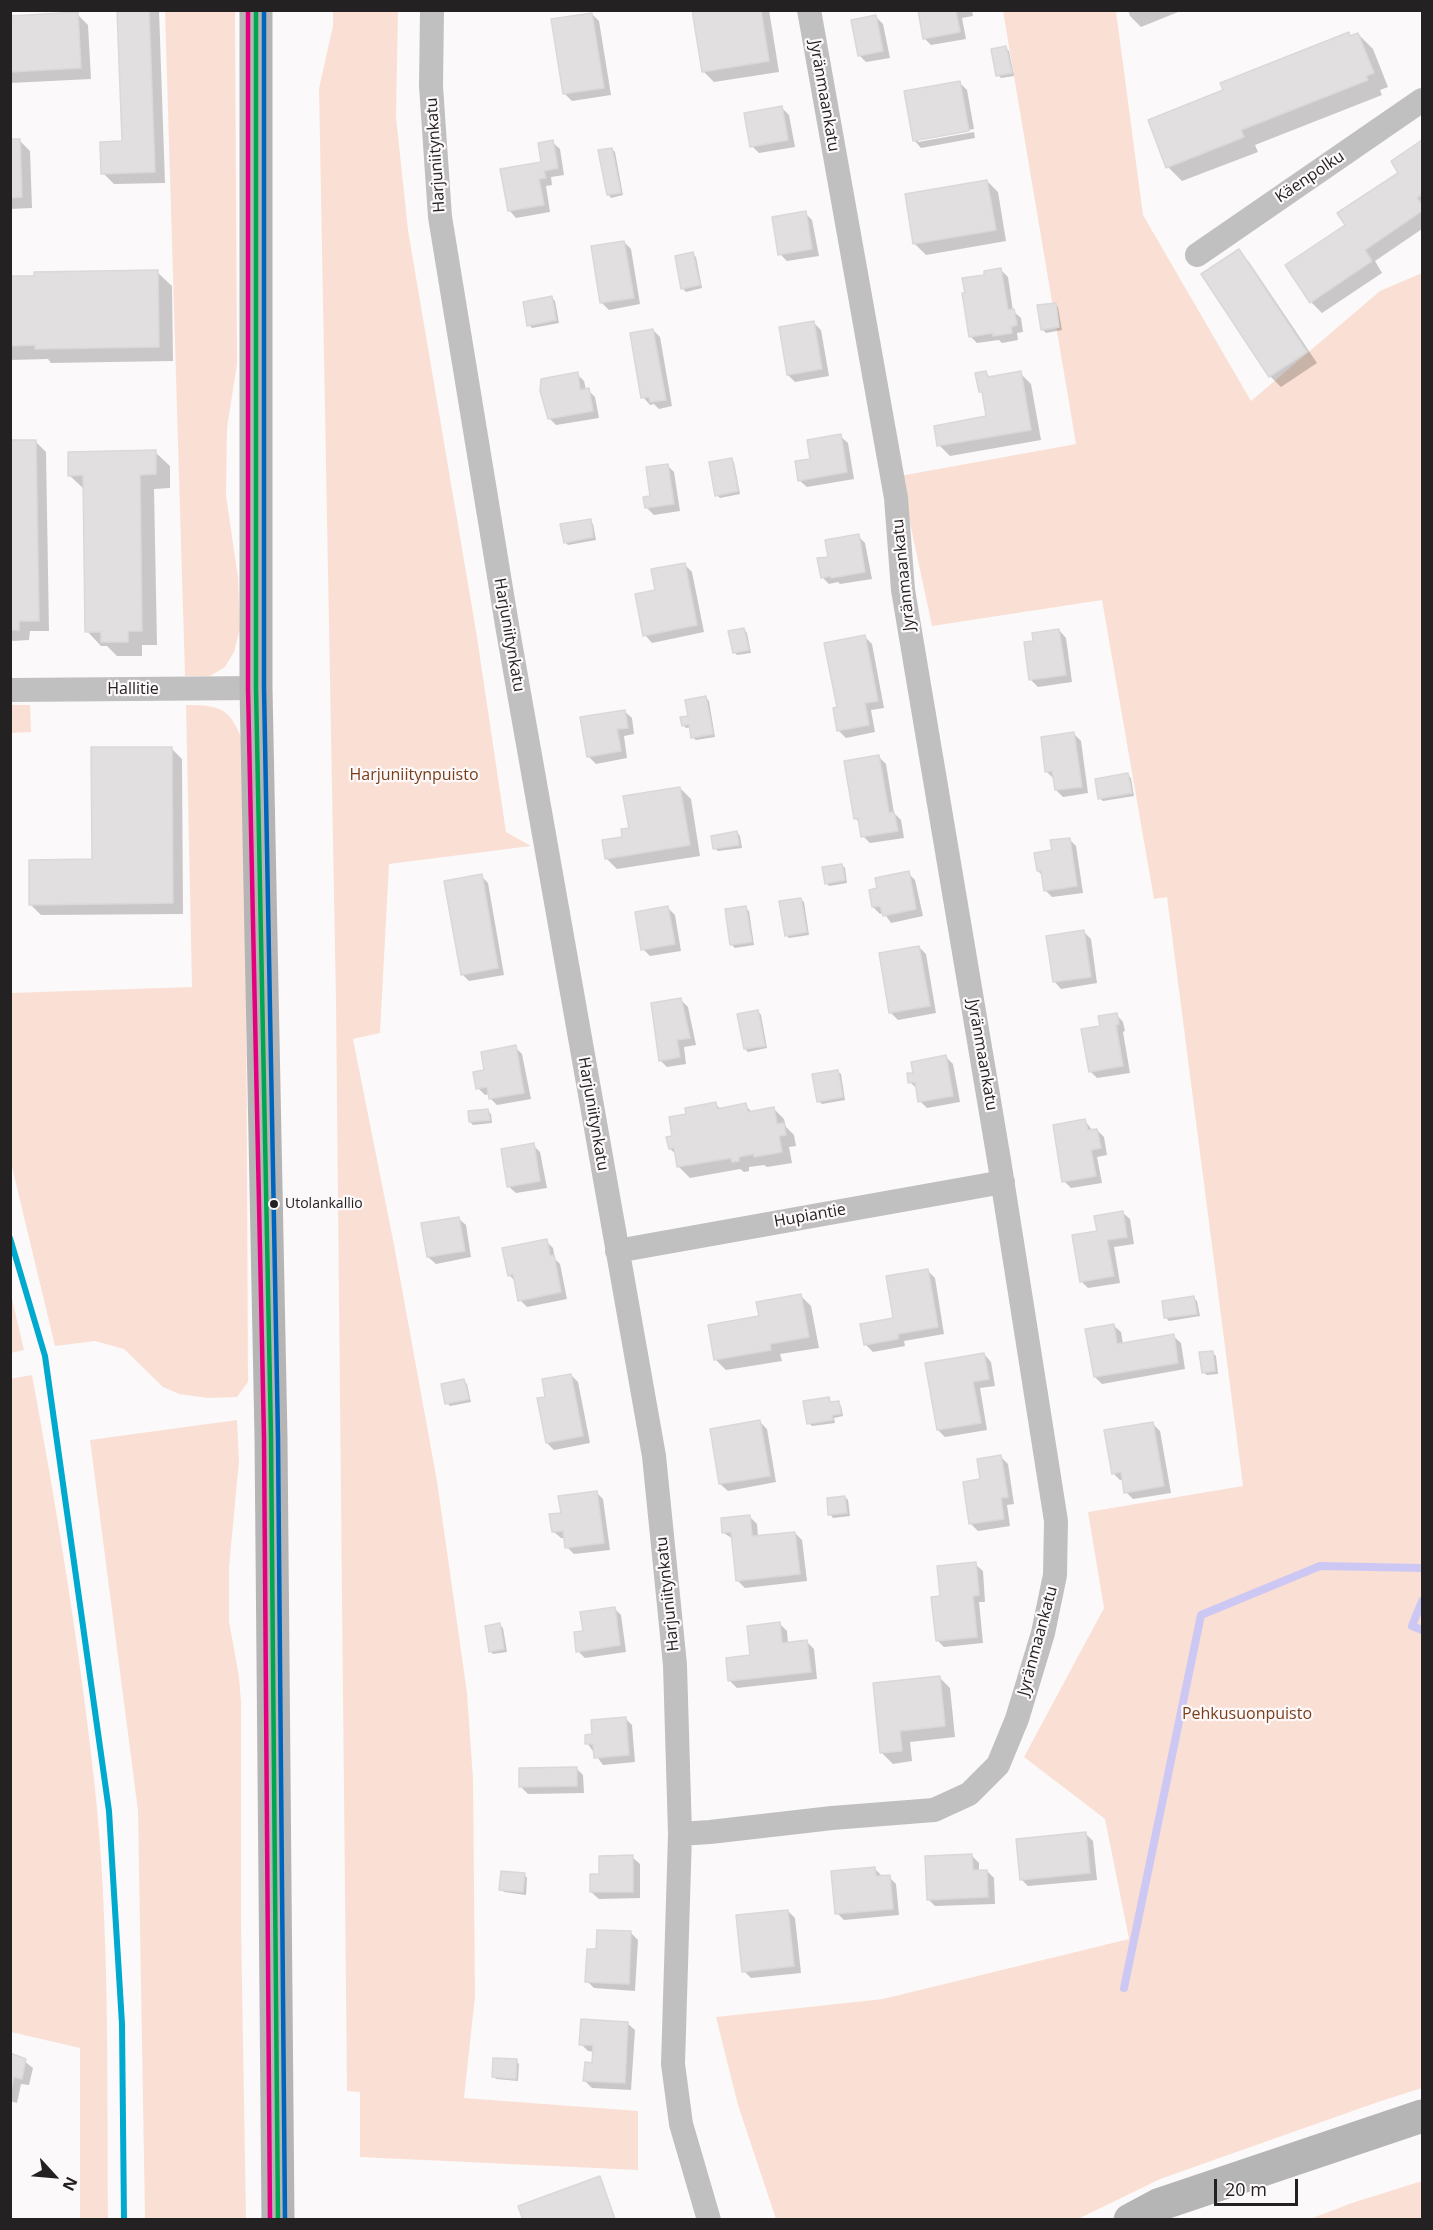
<!DOCTYPE html>
<meta charset="utf-8">
<style>
body{margin:0}
#map{position:relative;width:1433px;height:2230px;overflow:hidden;background:#fcf9fa;font-family:"Open Sans",sans-serif}
canvas{display:block}
.frame{position:absolute;inset:0;border:12px solid #232122;pointer-events:none}
.north{position:absolute;left:24px;top:2146px;width:60px;height:60px;-webkit-text-stroke:4px #fdf8fa;paint-order:stroke;rotate:116deg;font-size:16px;font-weight:700;line-height:24px;text-align:center;color:#232122}
.north::after{content:'';display:block;margin:auto;width:21px;height:27px;background:#232122;clip-path:polygon(50% 0,100% 100%,50% 72%,0 100%)}
.scale{position:absolute;left:1214px;top:2179px;width:84px;height:27px;box-sizing:border-box;border:3px solid #232122;border-top:0;padding-left:8px;font-size:18px;line-height:21px;white-space:nowrap;color:#232122;-webkit-text-stroke:4px #fdf8fa;paint-order:stroke}
</style>
<div id="map">
<canvas width="1433" height="2230"></canvas>
<div class="frame"></div>
<div class="north">N</div>
<div class="scale">20 m</div>
</div>
<script>
const context = document.querySelector('canvas').getContext('2d');
context.lineJoin = 'round';
function paint(path, color) { context.fillStyle = color; context.fill(path, 'evenodd'); }
function strokePath(path, color, width, dash) { context.strokeStyle = color; context.lineWidth = width; context.lineCap = dash ? 'butt' : 'round'; context.setLineDash(dash || []); context.stroke(path); }
function drawText(font, color, halo, rows, align = 'center') {
  context.font = font + ' "Open Sans",sans-serif'; context.lineWidth = 4.5; context.setLineDash([]); context.textBaseline = 'middle'; context.strokeStyle = halo; context.fillStyle = color; for (const [text, x, y, turn = 0] of rows) {
    context.save(); context.translate(x, y); context.rotate((+turn || 0) * Math.PI / 180); context.textAlign = isNaN(turn) ? turn : align; if (halo) context.strokeText(text, 0, 0); context.fillText(text, 0, 0); context.restore();
  }
}
const green = new Path2D(`
 M165,11H235L237,364L227,428L226,496L238,577L240,629L234,652L225,667L210,676H185Z
 M333,11H398L396,117L408,230L477,637L506,832L531,846L389,864L380,1033L353,1039L394,1245L437,1481L467,1693L473,1779L475,1996L464,2098L638,2111V2170L360,2157V2092L347,2091L336,1003L319,88L333,26Z
 M1003,11H1116L1143,215L1251,401L1380,291L1422,273V2088L1378,2102L1160,2179L1078,2219H776L738,2105L716,2017L883,1999L1129,1939L1105,1819L1024,1757L1104,1608L1088,1512L1243,1486L1167,897L1154,899L1102,600L932,626L900,476L1076,444Z
 M10,705H30L31,732L11,733Z
 M186,705C225,705 230,710 245,746L248,1382L237,1397L208,1398L179,1394L163,1387L124,1349L95,1341L55,1346L11,1163L10,993L192,987Z
 M11,1295L24,1350L11,1353H10Z
 M32,1375C57,1510 79,1644 94,1779C110,1926 107,2073 108,2219H80V2048L11,2032L10,1379Z
 M237,1420L239,1461L229,1567V1621L239,1677L241,1702V1923L246,2219H145L138,1811L90,1440Z
 M1422,2181V2219H1310L1352,2203Z`);
const shadow = new Path2D(`
 M119,10H159L165,183L114,184L103,173L124,142Z
 M693,10H769L779,72L714,82L703,71Z
 M919,10H972L973,16L962,18L966,39L931,45L924,38Z
 M1128,10H1183L1141,27L1130,16Z
 M77,14L88,25L91,79L10,83V18Z
 M592,14L599,21L611,95L572,101L565,94Z
 M876,17L883,24L890,58L866,62L859,55Z
 M1349,34L1352,37L1358,34L1373,49L1388,87L1380,90L1382,95L1255,145L1258,152L1182,181L1168,167L1225,91Z
 M1006,48L1009,51L1014,76L1001,78L998,75Z
 M960,83L967,90L974,129L918,139V142L974,132L975,138L921,148L914,140Z
 M781,107L789,115L795,147L759,153L752,146Z
 M19,140L30,151L32,208L10,209V141Z
 M552,142L560,149L564,175L551,177L552,185L546,186L550,212L516,218L509,210L543,163Z
 M1422,142V229L1375,261L1382,273L1322,313L1311,302L1347,225L1400,173L1393,162Z
 M612,149L615,152L623,195L611,198L608,194Z
 M987,181L998,192L1006,241L926,255L915,244Z
 M805,213L812,220L819,256L787,261L780,254Z
 M624,242L631,249L640,304L609,310L601,302Z
 M1239,251L1249,262L1317,363L1281,387L1270,376L1203,275Z
 M693,254L696,257L702,288L686,292L683,289Z
 M1001,270L1008,277L1013,311L1021,318L1023,332L1017,333L1018,340L1002,343L999,340L977,343L970,336L986,276Z
 M157,272L172,286L173,361L51,363L48,359L10,360V277Z
 M552,298L555,301L559,323L532,328L529,325Z
 M1055,304L1058,307L1062,330L1046,333L1042,329Z
 M814,323L821,330L829,376L795,382L788,375Z
 M653,330L660,337L672,406L659,409L654,404L650,405L643,397Z
 M986,373L991,378L1020,373L1031,384L1041,440L950,456L939,445L988,418L984,395L980,391Z
 M577,374L584,381L586,390H588L595,397L599,418L556,425L549,418Z
 M840,436L848,443L854,479L807,487L799,480Z
 M35,441L46,452L49,631H30L29,640L13,641L10,638V442Z
 M155,452L170,466V488L154,489L157,645H142V656H117L107,646H101L87,631L85,490L69,475Z
 M731,459L734,462L740,494L720,498L717,495Z
 M667,465L674,472L680,511L654,515L647,508Z
 M590,521L593,524L596,540L568,545L565,542Z
 M858,536L865,543L872,579L840,584L838,582L829,584L822,577Z
 M684,564L692,572L704,632L652,643L645,635L657,592Z
 M744,629L747,633L751,653L737,655L734,652Z
 M1059,630L1066,638L1072,682L1038,687L1031,680L1035,642Z
 M865,637L872,644L884,708L871,710L875,732L846,738L839,731Z
 M706,698L709,701L715,737L696,740L692,737L691,727L686,728L683,725Z
 M624,711L632,718L634,734L624,736L627,758L596,764L588,756Z
 M1073,733L1081,741L1088,793L1063,797L1056,790L1055,780L1047,772Z
 M171,748L182,759L183,914L41,915L30,904L93,860Z
 M879,757L886,764L894,813L901,820L904,838L870,843L863,836L860,823L855,818Z
 M1128,775L1131,778L1134,796L1103,801L1099,798Z
 M680,788L691,799L700,856L617,869L606,858L630,829Z
 M737,832L740,836L742,848L718,851L714,848Z
 M1069,839L1076,846L1083,893L1052,897L1045,890L1043,876L1038,871L1054,852Z
 M842,865L845,868L847,883L829,886L826,883Z
 M908,873L915,880L923,916L891,923L884,913L880,914L873,907L879,889Z
 M481,876L488,883L504,975L469,981L462,974Z
 M800,899L804,902L809,935L789,938L786,935Z
 M668,908L675,915L681,951L650,956L643,949Z
 M745,908L749,911L754,945L735,948L732,945Z
 M1084,932L1091,939L1097,983L1061,989L1054,981Z
 M919,947L926,954L936,1013L898,1020L890,1012Z
 M681,1000L688,1007L696,1045L684,1047L686,1064L667,1067L660,1060Z
 M758,1011L761,1015L767,1048L748,1052L745,1049Z
 M1116,1014L1123,1022L1125,1031L1123,1032L1130,1073L1097,1078L1090,1071L1101,1027Z
 M515,1047L522,1054L531,1099L497,1105L490,1098L489,1094L485,1095L478,1088L486,1071Z
 M946,1057L953,1064L960,1102L927,1108L920,1101L918,1090L910,1082Z
 M837,1071L841,1074L845,1100L822,1104L818,1101Z
 M715,1104L721,1109L745,1105L752,1112L773,1108L784,1119L786,1127L794,1135L796,1146L789,1147L792,1163L767,1167L764,1165L749,1167V1171L744,1172L740,1169L690,1178L679,1167L677,1155L670,1149L673,1137L688,1115Z
 M488,1111L491,1114L492,1123L473,1125L470,1122Z
 M1085,1121L1093,1131L1097,1130L1104,1137L1107,1155L1097,1157L1102,1183L1071,1188L1064,1181Z
 M533,1145L540,1152L547,1188L516,1193L508,1186Z
 M1122,1212L1130,1219L1134,1244L1114,1247L1120,1283L1088,1288L1081,1281L1098,1232Z
 M458,1218L466,1225L471,1257L436,1264L428,1257Z
 M546,1241L553,1248L555,1259L560,1264L567,1299L527,1307L520,1300L516,1282L509,1275Z
 M928,1271L935,1278L944,1334L904,1341L905,1346L873,1352L865,1344L895,1319Z
 M800,1295L811,1306L819,1348L780,1354L782,1361L726,1370L715,1359L760,1317Z
 M1194,1298L1197,1301L1200,1316L1169,1321L1166,1318Z
 M1113,1325L1121,1332L1123,1344L1173,1336L1181,1343L1185,1369L1102,1384L1095,1377Z
 M1212,1352L1216,1356L1218,1374L1207,1375L1203,1372Z
 M984,1354L991,1362L995,1386L980,1388L987,1430L945,1437L938,1430Z
 M571,1375L578,1382L590,1443L554,1450L547,1443V1398Z
 M464,1381L467,1384L471,1402L450,1406L447,1403Z
 M828,1398L832,1403L838,1402L841,1406L843,1416L834,1418L835,1423L812,1426L809,1423Z
 M760,1422L767,1429L776,1482L728,1491L720,1484Z
 M1153,1424L1160,1431L1171,1493L1133,1499L1126,1492L1124,1480H1120L1113,1473Z
 M1001,1457L1008,1464L1014,1504L1007,1505L1010,1526L978,1531L970,1523L982,1480Z
 M596,1492L603,1499L610,1550L574,1554L567,1547L565,1538H561L553,1531L562,1514Z
 M845,1497L848,1500L850,1516L833,1518L830,1514Z
 M750,1517L757,1524L758,1537L795,1533L802,1540L807,1581L745,1588L738,1581L733,1539L724,1533Z
 M975,1564L983,1571L985,1602H979L983,1643L944,1647L937,1640Z
 M614,1608L621,1615L626,1652L585,1658L578,1651L585,1632Z
 M780,1624L787,1631L788,1644L807,1642L814,1649L817,1679L737,1688L730,1681Z
 M500,1625L503,1628L507,1652L493,1654L490,1651Z
 M939,1677L950,1688L955,1737L910,1742L912,1761L893,1764L882,1753Z
 M625,1718L632,1725L635,1762L603,1765L587,1743L594,1735Z
 M576,1768L583,1775L584,1793L528,1794L521,1787Z
 M1086,1834L1093,1841L1097,1880L1028,1886L1021,1879Z
 M972,1856L979,1863V1871H987L994,1878L995,1904L935,1906L928,1899Z
 M632,1857L640,1864V1898L599,1899L591,1892L600,1875Z
 M875,1869L882,1876L889,1877L896,1884L899,1915L844,1920L837,1913Z
 M524,1874L527,1878L526,1895L504,1892L501,1889Z
 M788,1911L795,1918L801,1973L751,1978L744,1971Z
 M631,1933L638,1940L635,1991L594,1988L587,1981Z
 M627,2023L635,2030L631,2090L592,2088L585,2081L593,2064L594,2052L588,2051L581,2044Z
 M10,2054L18,2056L33,2068L29,2085L21,2084L17,2103L10,2101Z
 M516,2061L519,2064L518,2081L496,2079L493,2076Z
 M599,2178L602,2181L616,2220H524Z`);
const stream = new Path2D(`
 M1422,1601L1412,1626L1422,1630
 M1124,1988L1201,1615L1320,1566L1422,1568`);
const building = new Path2D(`
 M117,10H149L155,172L101,174L100,142L122,141Z
 M692,10H761L769,61L702,72Z
 M918,10H960L956,11L960,32L923,39Z
 M78,12L81,68L10,72V16Z
 M592,13L604,88L563,94L551,19Z
 M876,15L883,51L858,56L851,20Z
 M1349,32L1350,36L1358,33L1374,73L1366,76L1368,80L1241,130L1244,137L1166,168L1148,120L1223,90L1220,83Z
 M1006,46L1012,73L996,76L991,49Z
 M960,81L969,131L913,141L904,91Z
 M782,106L788,140L750,147L744,113Z
 M10,139H20L22,197L10,198Z
 M553,140L558,168L544,171L546,178L539,179L544,205L508,211L500,169L541,162L538,143Z
 M1422,140V194L1417,198L1422,205V211L1365,250L1372,261L1310,303L1285,265L1345,225L1337,213L1398,173L1391,161Z
 M612,148L621,193L607,195L598,150Z
 M987,180L996,230L913,244L905,194Z
 M806,211L812,249L778,255L772,217Z
 M624,241L634,298L600,303L591,246Z
 M1239,249L1307,352L1269,377L1201,274Z
 M693,252L700,285L681,289L675,256Z
 M1001,268L1008,310L1014,309L1017,325L1011,327L1012,333L993,336V333L969,337L962,293H965L962,278L984,275V271Z
 M158,270L159,347L35,349V345L10,346V276H34V272Z
 M552,296L556,320L527,326L523,302Z
 M1056,303L1059,327L1041,330L1037,305Z
 M814,321L822,369L787,375L779,327Z
 M653,329L666,400L650,402L649,397L641,398L630,333Z
 M986,371L988,377L1021,371L1031,430L937,446L934,426L986,416L982,392H979L975,373Z
 M578,372L580,390L589,388L593,411L548,419L540,391L541,379Z
 M841,434L847,472L798,481L795,461L810,459L807,440Z
 M10,440H36L39,621H19V630H10Z
 M156,450V474L140,475L142,631H128V642H101V632H85L83,475L68,476V452Z
 M732,458L738,491L715,496L709,462Z
 M668,464L674,504L645,508L643,497L650,496L646,467Z
 M591,519L593,537L564,543L560,524Z
 M859,534L865,572L831,578V576L821,578L817,558L828,557L825,540Z
 M685,563L697,625L643,636L635,594L655,590L651,569Z
 M744,628L749,650L733,653L728,631Z
 M1059,629L1066,675L1029,680L1024,642L1033,641L1032,633Z
 M865,635L878,701L865,703L869,725L837,731L833,708L837,707L824,643Z
 M706,696L713,734L691,738L689,724L682,726L680,717L688,716L685,700Z
 M625,710L628,728L617,729L621,751L587,757L580,717Z
 M1074,732L1082,787L1055,790L1052,771L1045,772L1041,737Z
 M91,747H172L173,903L29,905V860L92,859Z
 M879,755L889,813L894,812L898,831L861,837L858,818L854,819L844,761Z
 M1128,773L1132,793L1098,799L1095,779Z
 M680,787L690,845L605,859L602,840L622,837L621,829L629,828L623,796Z
 M737,831L739,845L713,849L711,836Z
 M1070,838L1077,886L1044,891L1041,871H1037L1034,853L1052,850L1050,840Z
 M842,864L845,880L825,884L822,867Z
 M909,871L916,909L883,916L880,906L872,907L869,890L877,888L875,878Z
 M482,874L498,968L461,975L444,881Z
 M801,898L807,932L785,936L779,901Z
 M668,906L675,944L641,950L635,912Z
 M746,906L752,942L730,945L725,909Z
 M1084,930L1091,977L1053,982L1046,936Z
 M919,946L930,1006L889,1013L879,953Z
 M681,998L690,1038L677,1040L680,1057L659,1061L651,1003Z
 M758,1010L765,1046L744,1049L737,1014Z
 M1117,1013L1119,1024L1116,1025L1123,1066L1089,1072L1081,1029L1100,1026L1098,1016Z
 M516,1045L524,1093L489,1099L487,1087L476,1089L473,1072L484,1070L481,1052Z
 M946,1055L953,1096L918,1102L915,1082L908,1083L907,1073H913L911,1062Z
 M838,1070L843,1097L817,1102L812,1074Z
 M716,1102L717,1109L746,1103L748,1112L774,1107L777,1124L784,1123L786,1135L779,1136L782,1152L754,1157V1154L739,1157V1161L732,1162L731,1158L677,1167L674,1148L669,1149L666,1137L672,1136L669,1117L686,1114L685,1108Z
 M488,1109L490,1120L469,1122L468,1111Z
 M1085,1119L1088,1130L1097,1129L1101,1148L1091,1150L1096,1176L1062,1182L1053,1125Z
 M534,1143L540,1181L507,1187L501,1149Z
 M1123,1211L1127,1237L1107,1240L1114,1276L1080,1282L1072,1235L1097,1231L1094,1216Z
 M459,1217L465,1251L427,1257L421,1223Z
 M547,1239L550,1256L554,1255L561,1292L518,1301L513,1274L508,1276L502,1248Z
 M928,1269L938,1327L898,1334V1339L864,1345L860,1324L893,1318L886,1276Z
 M801,1294L809,1337L770,1344L771,1350L714,1360L708,1325L759,1316L756,1302Z
 M1194,1296L1197,1314L1164,1318L1162,1301Z
 M1114,1324L1117,1344L1174,1334L1178,1363L1094,1377L1085,1329Z
 M1213,1351L1215,1371L1202,1373L1199,1352Z
 M984,1353L989,1379L973,1382L981,1423L937,1430L925,1363Z
 M571,1374L583,1436L546,1443L537,1398L545,1397L542,1379Z
 M464,1379L469,1399L445,1404L441,1384Z
 M829,1397L830,1402L839,1401L841,1414L832,1415L833,1420L807,1424L803,1401Z
 M760,1420L770,1476L719,1484L710,1429Z
 M1153,1422L1164,1486L1124,1493L1121,1472L1112,1474L1104,1430Z
 M1001,1455L1008,1497L1001,1498L1004,1519L969,1524L963,1482L980,1479L977,1459Z
 M597,1491L604,1543L565,1548L563,1531L552,1532L549,1514L561,1513L558,1496Z
 M845,1496L847,1513L828,1515L827,1498Z
 M750,1515L752,1536L795,1532L800,1574L736,1581L731,1532L722,1533L721,1518Z
 M976,1562L979,1595L973,1596L977,1637L936,1641L931,1597L940,1596L937,1566Z
 M615,1607L620,1645L576,1652L574,1632L583,1631L580,1612Z
 M780,1622L782,1643L807,1640L811,1672L728,1681L726,1658L750,1655L747,1626Z
 M500,1623L504,1649L489,1652L485,1626Z
 M940,1676L945,1726L900,1731L902,1751L880,1753L873,1683Z
 M626,1717L629,1755L594,1758L593,1744H585V1735L592,1734L591,1720Z
 M577,1767V1786L519,1787V1768Z
 M1086,1832L1090,1873L1020,1880L1016,1839Z
 M972,1854L973,1870H987L988,1897L927,1900L925,1856Z
 M633,1855V1892H590V1874H599V1856Z
 M875,1867L876,1876L890,1875L893,1909L835,1914L831,1871Z
 M501,1871L525,1873L523,1892L499,1890Z
 M788,1910L794,1966L742,1972L736,1915Z
 M597,1930L631,1931L629,1984L585,1982L587,1949H596Z
 M581,2019L628,2022L625,2083L583,2081L585,2062L592,2063L593,2045H579Z
 M10,2053L26,2059L22,2079L14,2077L10,2094Z
 M493,2058L517,2059L516,2079L492,2077Z
 M600,2176L615,2220H523L518,2206Z`);
const minor = new Path2D(`
 M432,10L431,86L440,217L508,631L654,1456L675,1665L680,1834L673,2064L681,2124L709,2220
 M1197,255L1422,100
 M10,690L256,688
 M617,1251L1003,1182
 M680,1834L710,1832L832,1818L934,1810L969,1794L998,1765L1017,1719L1043,1633L1055,1575L1056,1521L999,1160L903,590L896,498L809,10`);
const secondary = new Path2D(`
 M256,10V688L271,1437L278,2220
 M1130,2220L1158,2205L1422,2116`);
const bus1 = new Path2D(`
 M256,10V688L271,1437L278,2220`);
const bus2 = new Path2D(`
 M248,10V688L264,1437L270,2220`);
const bus3 = new Path2D(`
 M264,10V688L278,1437L285,2220`);
const rail1 = new Path2D(`
 M10,1238L45,1356L109,1811L122,2024L124,2220`);
const markers = [
 [274,1204,5,"#232122"]
];
const busNames = [
 ["Utolankallio",285,1204]
];
const streetNames = [
 ["Jyränmaankatu",824,96,80],
 ["Harjuniitynkatu",436,155,-94],
 ["Käenpolku",1310,177,-34],
 ["Jyränmaankatu",904,575,-96],
 ["Harjuniitynkatu",509,635,80],
 ["Hallitie",133,689],
 ["Jyränmaankatu",982,1055,80],
 ["Harjuniitynkatu",593,1114,80],
 ["Hupiantie",810,1216,-10],
 ["Harjuniitynkatu",668,1594,-96],
 ["Jyränmaankatu",1038,1641,-75]
];
const parkNames = [
 ["Harjuniitynpuisto",414,775],
 ["Pehkusuonpuisto",1247,1714]
];
paint(green, '#fae0d4');
paint(shadow, '#0003');
strokePath(stream, '#cdc7f3', 8);
paint(building, '#e1dfe0');
strokePath(building, '#dad9da', 1.5);
strokePath(minor, '#c1c0c0', 24);
strokePath(secondary, '#b6b5b5', 33);
strokePath(bus1, '#00a651', 4.5);
strokePath(bus2, '#e5007d', 4.5);
strokePath(bus3, '#0065bd', 4.5);
strokePath(rail1, '#00a9ce', 6);
for (const [x, y, r, color] of markers) { const dot = new Path2D(); dot.arc(x, y, r, 0, 2 * Math.PI); context.fillStyle = color; context.fill(dot); strokePath(dot, '#fdf8fa', 2); }
drawText('14px', '#232122', '#fdf8fa', busNames, 'left');
drawText('16px', '#232122', '#fdf8fa', streetNames);
drawText('16px', '#7a3f1a', '#fdf8fa', parkNames);
</script>
